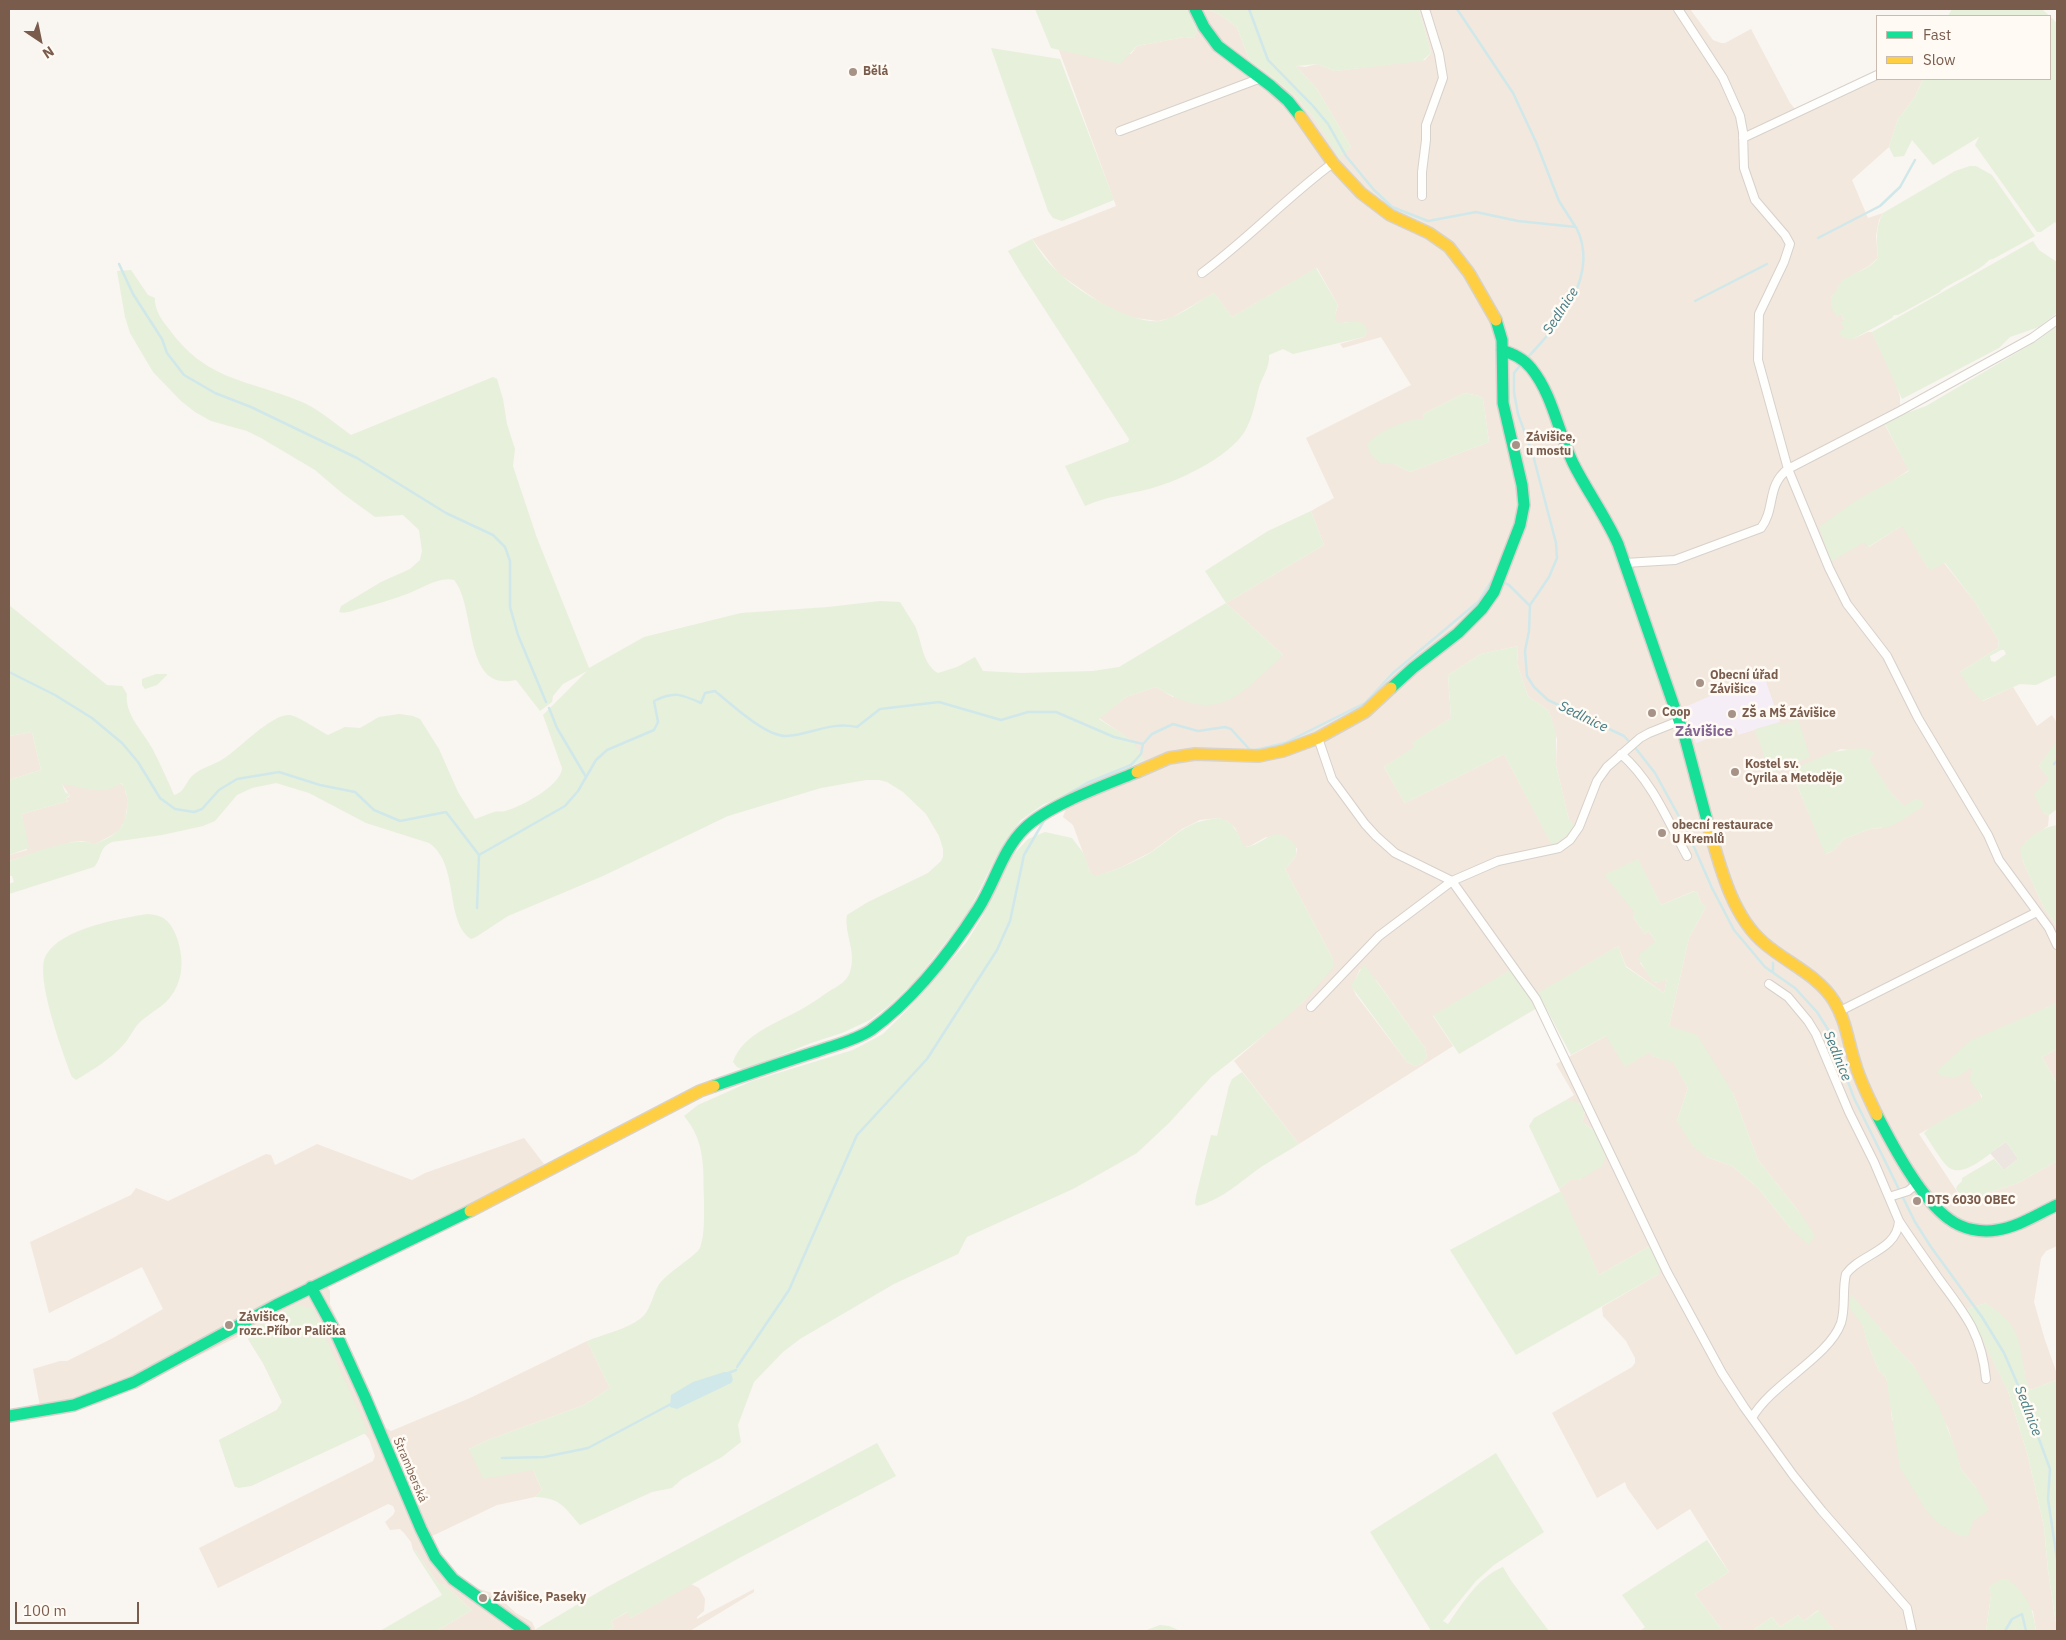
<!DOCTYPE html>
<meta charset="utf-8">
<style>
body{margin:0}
#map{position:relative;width:2066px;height:1640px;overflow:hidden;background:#f9f5f0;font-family:"IBM Plex Sans",sans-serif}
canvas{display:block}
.frame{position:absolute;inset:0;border:10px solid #7a5c4d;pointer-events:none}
.legend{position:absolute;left:1876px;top:15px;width:175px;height:65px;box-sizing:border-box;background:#fffaf3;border:1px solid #cabbb1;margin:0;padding:6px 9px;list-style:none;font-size:15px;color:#7a5c4d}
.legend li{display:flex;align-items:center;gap:10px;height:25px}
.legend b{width:25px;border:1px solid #cabbb1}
.north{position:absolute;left:15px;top:15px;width:50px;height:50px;-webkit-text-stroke:4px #fffaf3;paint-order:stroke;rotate:146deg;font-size:14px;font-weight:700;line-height:20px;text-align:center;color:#7a5c4d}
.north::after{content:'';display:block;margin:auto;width:18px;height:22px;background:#7a5c4d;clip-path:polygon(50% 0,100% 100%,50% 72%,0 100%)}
.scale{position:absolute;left:15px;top:1602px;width:124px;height:22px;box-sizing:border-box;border:2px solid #7a5c4d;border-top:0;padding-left:6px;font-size:15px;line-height:18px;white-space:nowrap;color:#7a5c4d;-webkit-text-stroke:4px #fffaf3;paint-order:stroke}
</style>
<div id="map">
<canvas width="2066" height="1640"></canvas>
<div class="frame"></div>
<ul class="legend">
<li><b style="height:6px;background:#16e098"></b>Fast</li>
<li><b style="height:6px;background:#ffcf43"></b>Slow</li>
</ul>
<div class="north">N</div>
<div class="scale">100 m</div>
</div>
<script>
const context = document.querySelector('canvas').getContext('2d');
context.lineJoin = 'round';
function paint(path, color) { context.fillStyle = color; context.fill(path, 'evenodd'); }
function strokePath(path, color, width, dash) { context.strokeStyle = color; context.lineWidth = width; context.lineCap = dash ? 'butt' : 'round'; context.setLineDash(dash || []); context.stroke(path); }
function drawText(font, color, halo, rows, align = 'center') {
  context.font = font + ' "IBM Plex Sans",sans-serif'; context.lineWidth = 5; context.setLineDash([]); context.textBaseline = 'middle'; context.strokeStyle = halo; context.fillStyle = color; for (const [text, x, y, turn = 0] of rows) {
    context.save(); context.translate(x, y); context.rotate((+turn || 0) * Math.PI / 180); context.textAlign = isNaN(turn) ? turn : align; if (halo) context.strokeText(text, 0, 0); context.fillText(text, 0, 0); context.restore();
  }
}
const residential = new Path2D(`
 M1195,9H1206L1219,14L1237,27L1250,62L1266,72L1296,97L1314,118L1339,157L1351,147L1317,89L1296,66L1305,67L1317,64L1335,71L1425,60L1431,53L1419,9H1690L1713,40L1721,43H1725L1751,29L1790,103L1795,109H1799L1877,79H1923L1915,97L1898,119L1889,147L1852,180L1868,218L1883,213L1879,220L1876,236L1878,258L1869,266L1842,281L1837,292L1831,297L1837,316L1841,314L1853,339L1868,332H1872L1896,383L1900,397V416L1885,425L1909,470L1885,486L1865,541L1869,547L1903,525L1928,568L1944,563L1975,602L1999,641L1998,648L1960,672L1983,701L2013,687L2037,726L2052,715L2057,723L2056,744L2039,766L2049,778L2043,813L2049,815L2048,826L2025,842L2022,859L2043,906L2057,927V1003L2019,1021L1973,1067L1974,1085L1977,1087L1982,1099L1919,1134L1958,1193L1967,1200L2018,1183L2057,1161V1246L2046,1251L2041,1258L2034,1302L2045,1340L2057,1374V1380L2030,1390L2025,1379L2024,1369L1986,1303L1967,1309L2008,1391L2028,1456L2044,1527L2048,1570L2057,1631H2036L2033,1611L1989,1587L1991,1595L1986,1631H1834L1818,1610L1804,1621L1798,1615L1780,1627L1772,1617L1752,1631H1723L1695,1594L1729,1572L1690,1509L1657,1530L1627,1488L1625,1482L1597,1498L1552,1413L1632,1367L1635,1363V1358L1626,1341L1603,1316L1602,1307L1659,1274L1650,1246L1599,1275L1559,1189L1570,1180H1580L1598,1133L1582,1122L1585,1111L1581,1104L1566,1100L1574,1095L1556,1064L1606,1036L1650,1052L1652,1056L1673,1061L1688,1088L1677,1121L1707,1157L1732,1166L1759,1189L1791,1229L1800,1213L1758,1160L1733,1093L1669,1026L1689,938L1706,907L1701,903L1697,892L1694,891L1661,905L1638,860L1628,864L1635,913L1633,917L1645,934L1648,931L1656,941L1640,963L1656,983L1667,979L1664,993L1626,966L1618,946L1532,998L1433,1016L1453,1046L1299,1144L1234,1061L1304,1001L1333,959L1285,869L1296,856L1297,848L1266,837L1250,846L1244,847L1235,828L1227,821L1219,818L1209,819L1200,820L1182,829L1151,852L1122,867L1095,877L1090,872L1073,825L1063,817L1071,795L1144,760L1132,741L1099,718L1126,697L1156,687L1173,697L1283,655L1226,603L1324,545L1311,511L1334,498L1306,438L1411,385L1381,337L1343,348L1340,344L1364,337L1367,332L1347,322L1339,324L1336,322L1334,318L1338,305L1317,268L1232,317L1214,293L1171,318L1158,321L1128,317L1101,303L1059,274L1032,239L1116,206L1059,50L1131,54L1137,46L1184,37L1194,38L1197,30L1188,10ZM1465,393L1479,396L1483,399L1489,442L1410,472L1394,464L1423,419V414ZM1518,646L1517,664L1528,696L1549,711L1557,739L1556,765L1569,820L1575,826L1553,846L1504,754L1405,803L1384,767L1415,747L1413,743L1451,718L1448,675L1481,654ZM1841,749L1874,753L1869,759L1878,775L1892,794L1904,807L1881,828L1870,829L1844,839L1833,851L1826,854L1791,771ZM1360,969L1376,980L1425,1048L1427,1057L1421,1064L1415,1066L1407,1062L1356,995L1352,986ZM1851,1295L1902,1354L1913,1365L1948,1428L1961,1469L1977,1489L1892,1420L1890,1396L1886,1377L1879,1371L1867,1342L1863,1326Z
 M32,732L41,770L9,780V736Z
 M120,783L124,786L128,801L125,820L119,831L96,844L82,841L72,842L9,861V855L27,850L22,814L68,801L66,798L70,796L62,784Z
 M2057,1049V1083L2042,1057Z
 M524,1138L544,1164L477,1207L400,1239L321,1277L330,1291V1304L337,1319L386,1428L391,1431L470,1398L587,1341L610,1388L584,1405L488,1440L469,1449L533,1470L542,1490L535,1497L497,1505L430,1537L444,1561L453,1572L470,1586L495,1594L516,1613L532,1622L536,1631H437L472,1610L443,1584H438L416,1551L413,1550L411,1542L404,1533L400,1529L390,1530L385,1522L393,1515L395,1511L393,1506L388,1504L218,1588L199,1548L373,1461L375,1456L369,1439L365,1434H360L251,1486L235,1487L219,1440L277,1410L282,1402L263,1363L248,1339L255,1334L252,1330L101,1403L42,1417L33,1369L60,1361H67L113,1338L163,1309L142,1267L49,1313L30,1242L131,1195L136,1188L168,1201L266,1154L271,1155L275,1165L317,1144L412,1180L425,1173Z
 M691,1584L699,1588L705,1599L704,1611L697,1617V1619L754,1589V1592L690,1631H607L614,1627L611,1621L628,1612L631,1618Z`);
const industrial = new Path2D(`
 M2006,1142L2018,1159L2004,1170L1990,1153Z`);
const education = new Path2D(`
 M1763,673L1780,722L1738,735L1736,728L1696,743L1685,707Z`);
const green = new Path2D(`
 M1035,9H1188L1197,30L1196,35L1194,38L1184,37L1137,46L1120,64L1051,48Z
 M1206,9H1419L1431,53L1422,61L1335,71L1317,64L1296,66L1317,89L1351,147L1339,158L1314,118L1296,97L1266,72L1250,62L1237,27L1219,14Z
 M1952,9H2042L2057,23V225L2055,222L2041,232H2037L1975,145L1979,137L1933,165L1912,140L1904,156L1894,157L1889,147L1898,119L1915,97L1923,79H2050V16H1948Z
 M991,48L1060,59L1114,200L1062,221L1053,218L1048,211Z
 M1970,166H1976L1992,175L2035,236L1993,259L1989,260C1980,272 1944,285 1940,292L1898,315H1894L1892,318L1853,339L1842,338L1839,332L1844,328L1841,322L1844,320L1841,314L1837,317L1831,307V297C1838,291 1837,285 1843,280C1854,272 1869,270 1878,258C1877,242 1875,227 1883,213L1955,171Z
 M1032,239C1039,251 1048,263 1058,272C1076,291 1134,325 1160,321C1179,317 1197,302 1214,293L1232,317L1316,268L1338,305C1326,337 1353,313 1366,326L1367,332L1364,337L1293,354L1283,349L1269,355C1270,369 1261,377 1258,391C1255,404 1252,419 1245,431C1229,458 1175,483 1145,490C1124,495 1105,497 1085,506L1065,466L1128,442L1129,439L1021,273L1008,251Z
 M2033,241L2039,250L2057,262V313L2039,327L2010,337L1999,348L1902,399L1872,332Z
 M131,270L148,295L155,298C154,309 162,321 169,329C206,380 244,379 297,400C317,407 334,423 351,435L493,377L497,379L503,399L507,424L515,449L513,466L537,538L589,668L644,637L741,613L828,607L880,601L900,602C905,610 910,618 915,626C922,641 922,664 938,673L957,667L975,657L983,671L1021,673L1093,671L1119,667L1226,603L1205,571L1268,531L1311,511L1324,545L1226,603L1283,655C1238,697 1218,725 1156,687L1126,697L1099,719L1133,741L1144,760L1071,795L1044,804L1021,820L996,857L967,915L917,979L890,1005L870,1020L842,1033L811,1043L744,1070L737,1067L733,1062C743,1033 778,1023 802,1009C811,1004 819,998 828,992C836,987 847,982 850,972C857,951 844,935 847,915L868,902L928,873L941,861L943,857V849L939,836L926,814L903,792L887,782L879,780H866L821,788L728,816L603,876L508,916L476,937L471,939C444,921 460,864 429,843L366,823L309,793L276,783L252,788L237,795L215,821L203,826L162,835L112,842C98,848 103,857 94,867L9,894V884L14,882L12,876H9V861C32,854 73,835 96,844C103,840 111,837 117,832C129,822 131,793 121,783C100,798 83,786 62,784L65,792L70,795L66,798L68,801L22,814L29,848L9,855V780L41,770L32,732L9,736V605L107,685L122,686L127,694C124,713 143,732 152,748C160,763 167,779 174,795C184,793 186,782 192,776C200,768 214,765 223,759C238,750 272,713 290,715C300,717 318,730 328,735L345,727L360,728L379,717L399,714L413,716L420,719L439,749L458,792L475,819C482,817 487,814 494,812C498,811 501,812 505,811C521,807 562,785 562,768L543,715L587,671L563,684L553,696L552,702L540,711L516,680C462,693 477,607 454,580C439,576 421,589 407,594C391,600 374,605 358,609C352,611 345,614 339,612L341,606L381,582L410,569L420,560L422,551L419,530L403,515L375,517L342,493L315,470L261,438L247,431L211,421L195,412L181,401L153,372L130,333L125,317L117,271Z
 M2057,326V675L2036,685L2020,684L1982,701L1969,687L1960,672L1998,648L1999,641L1975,602L1945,563L1931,570L1928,568L1902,526L1868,547L1864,542L1831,562L1819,527L1854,502L1909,471L1885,424L1904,414L1926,406L2035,342ZM2001,650H2004L2006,654L1995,662L1991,661L1990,656Z
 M1465,393L1479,396L1483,399L1489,442L1410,472L1394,464L1380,463L1371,455L1367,445C1375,432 1409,418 1423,419V414Z
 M1518,646L1517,664L1528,696L1549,711L1556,733V765L1569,820L1576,826L1553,847L1504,754L1405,803L1384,767L1414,747L1412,743L1451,718L1448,675L1481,654Z
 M156,674H167V675L157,685L145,689L142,685V679Z
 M1798,719L1810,757L1770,774L1755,729L1780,722L1781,725Z
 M2057,740V809L2049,815L2043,813L2034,794L2049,779L2039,766Z
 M1862,748L1875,752L1869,759L1892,794L1904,806L1915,799L1921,800L1924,806L1892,826L1870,829L1844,839L1833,851L1825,854L1791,770L1832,752Z
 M1219,818C1234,821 1238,835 1245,847C1265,846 1274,820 1296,846V856L1285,869L1333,959V968L1304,1001L1282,1021L1211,1077L1169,1123L1137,1153L1073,1189L967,1237L958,1254L894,1284L800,1339L783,1352L754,1382L738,1425L741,1442L722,1457L682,1479L672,1488L652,1492L580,1525C564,1507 561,1498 535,1497L542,1490L533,1470L483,1479L469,1449L488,1440L584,1405L610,1388L587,1341C604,1334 625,1330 640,1319C650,1312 652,1297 658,1286C666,1273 696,1256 700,1248C705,1234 704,1215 704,1199C703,1168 706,1142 684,1116L698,1105L752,1081L853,1050L883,1034L908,1009L966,943L982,917L1010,858L1028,839L1045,832L1072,838L1084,854L1090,872L1095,876C1114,871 1133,863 1150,853C1176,836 1185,821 1219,818Z
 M2057,825V927L2043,906L2022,859L2020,849C2029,835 2042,828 2057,825Z
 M1638,859L1661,905L1695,891L1697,892L1701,903L1706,907L1689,938L1669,1026L1697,1035L1733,1093L1758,1160L1800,1213L1815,1235L1809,1245L1791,1229L1759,1189L1732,1166L1707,1157L1693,1147L1677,1121L1688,1088L1673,1062L1652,1056L1650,1052L1625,1067L1606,1036L1571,1055L1538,993L1618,946L1626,967L1664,993L1667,979L1658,983L1652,981L1638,958L1641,953L1656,941L1648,931L1645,934L1633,917L1635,913L1604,875Z
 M147,914C165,915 171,922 177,938C185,961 183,985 166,1002C157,1010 146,1016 138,1024C133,1030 130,1037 125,1043C111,1059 94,1069 76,1080L72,1077C63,1053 34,976 46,955C62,928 119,919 147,914Z
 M1364,964L1425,1048L1427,1057L1421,1064L1415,1066L1407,1062L1351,986Z
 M1512,969L1537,1008L1459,1054L1433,1015Z
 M2057,1003V1049L2042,1057L2057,1083V1161L2018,1183L1967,1200L1961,1196L1956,1189L1957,1186L1962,1181V1178L1994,1159L2004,1170L2018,1159L2006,1142C1992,1150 1962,1183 1946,1165C1938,1156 1931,1143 1924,1133L1930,1127L1981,1099L1982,1096L1970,1081L1972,1067L1956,1078L1941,1076L1936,1072L1970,1041Z
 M1242,1072L1299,1144C1287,1152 1273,1159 1261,1167C1241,1181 1222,1200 1197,1206L1195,1204L1196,1196L1211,1135L1217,1136L1229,1086L1232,1079Z
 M1566,1100C1582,1103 1588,1105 1582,1122L1598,1133L1607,1151L1602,1166L1579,1180H1570L1559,1189L1529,1126L1534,1118Z
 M1561,1191L1599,1275L1650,1246L1660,1268L1659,1274L1516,1355L1450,1250Z
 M1851,1294L1902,1354L1913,1365L1939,1407L1956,1450L1961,1469L1977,1489L1989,1510L1973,1521L1968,1537L1958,1535L1939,1524L1926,1510L1900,1468L1886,1377L1879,1371L1867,1342L1863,1326L1849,1307Z
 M1986,1303C1993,1308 2001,1313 2007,1320C2025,1339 2020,1367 2030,1390L2057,1380V1631L2048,1570L2044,1527L2028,1456L2008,1391L1967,1309Z
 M296,1304L313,1309L368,1432L251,1486L238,1488L234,1485L219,1440L277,1410L282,1402L263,1363L248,1339L255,1334L252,1330L272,1317Z
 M877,1443L896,1476L741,1557L631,1618L627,1612L611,1621L614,1627L607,1631H536V1629L607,1587Z
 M1496,1453L1544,1532L1494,1565L1476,1581L1443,1621L1448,1624C1462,1604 1479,1576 1503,1567L1512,1582L1549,1631H1430V1629L1370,1532Z
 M1707,1540L1729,1572L1695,1594L1723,1631H1640L1645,1627L1622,1595Z
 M413,1550L416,1551L438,1584H443L472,1610L437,1631H380L442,1595Z
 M2008,1579C2027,1595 2033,1607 2036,1631H1986L1991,1595L1989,1587L2000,1580Z
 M1819,1610L1834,1631H1752L1772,1617L1780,1627L1798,1615L1804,1621Z
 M1160,1625L1169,1626L1181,1631H1144Z`);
const water = new Path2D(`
 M724,1372L731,1373L733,1380L731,1383L677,1409L670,1407L671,1395L693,1382Z`);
const stream = new Path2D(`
 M1249,9L1268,60L1313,106L1328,124L1346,156L1374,190L1392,207L1428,221L1476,212L1518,221L1576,227C1601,275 1558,326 1526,359
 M1457,9L1513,93L1536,142L1559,201L1575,226
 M1818,238L1880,206L1900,187L1915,160
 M119,264L133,294L162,339L167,353L184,375L215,393L251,407L357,458L446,513L493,535L505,547L510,561V607L518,635L546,702
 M1695,301L1767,264
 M1522,363L1514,373V392L1518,414L1533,455L1556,543L1557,558L1549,577L1530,605L1529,631L1525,651L1527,676L1534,687L1548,700L1624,736L1637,750L1655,773L1687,831L1712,888L1734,930L1765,967L1795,988L1817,1012L1829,1031L1854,1098L1915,1222L1931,1247L1982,1317L2004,1353L2025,1401L2050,1469L2048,1499L2057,1559
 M1501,581L1509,585L1529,605
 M9,672L55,695L92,718L122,743L138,762L160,798L175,809L194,812L202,809L219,790L237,779L279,772L320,785L355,792L374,810L400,821L446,812L479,855L565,806L578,791L596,760L607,750L654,730L658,722L654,701C674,691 681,694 701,703L705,693L715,691C731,704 765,736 786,736C811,735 829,721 857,727L880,709L939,702L1001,720L1028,712H1056L1114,737L1143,744L1152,734L1173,724L1198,731L1225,727L1231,729L1250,750H1255L1285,743L1365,703L1393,673L1479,601L1494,577L1496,579
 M549,708L557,728L586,777
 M2054,764L2057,761
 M1048,809L1049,805L1087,783L1131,765L1141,754L1143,744
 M477,908L479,855
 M1773,963V972
 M737,1367L789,1290L857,1135L927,1059L997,950L1010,921L1024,855L1045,819
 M726,1374L736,1370
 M502,1458L544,1457L588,1448L671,1404
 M2005,1631L2012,1619L2022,1614L2026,1631`);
const street = new Path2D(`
 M1678,9L1723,78L1740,116L1743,132L1744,168L1755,200L1785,235L1790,244L1784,262L1759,314L1758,360L1788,469L1829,568L1847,604L1887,656L1918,718L1988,835L1999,860L2049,928L2057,945
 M1120,131L1261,78
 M1743,138L1877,75
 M1422,196V172L1426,140V125L1443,78L1439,54L1425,9
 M1202,273C1248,239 1287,197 1333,163
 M1625,563L1675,560L1761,528C1776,508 1766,486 1788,469L1900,411L2032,338L2057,320
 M1318,738L1332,779L1365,824L1376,836L1395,853L1452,881L1536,999L1667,1272L1722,1373L1744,1407L1793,1475L1822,1511L1907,1608L1912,1631
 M1621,754C1652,781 1668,821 1687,856
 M1311,1007L1379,936L1452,881L1498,861L1559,848L1570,840L1579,827L1597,781L1607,767L1640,738L1649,733L1679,721
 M1840,1011L2037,912
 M1889,1197L1908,1191L1918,1183
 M1899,1221C1912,1241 1926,1260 1939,1279C1965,1314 1982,1334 1986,1379
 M1752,1418C1771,1384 1829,1357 1841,1323C1846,1307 1842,1290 1846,1274C1860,1254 1897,1251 1899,1221L1874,1162L1849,1112L1816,1034L1808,1021L1788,997L1769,984`);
const fast = new Path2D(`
 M1195,9L1204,27L1218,46L1271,86L1288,101L1300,116
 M1502,350C1513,354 1523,358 1531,368C1553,395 1558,432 1573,463C1587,491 1605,515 1618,544L1685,738L1709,828
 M1391,688L1413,668L1458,633L1482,609L1494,592L1520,525L1524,505L1522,485L1503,403L1502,340L1496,320
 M714,1086C749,1074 783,1062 818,1051C835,1045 856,1040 871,1030C914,999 949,954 978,909C995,883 1002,850 1025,828C1049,805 1105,785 1137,772
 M1877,1115C1893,1146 1921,1199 1949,1219C1962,1229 1981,1233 1997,1230C2018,1227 2038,1214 2057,1205
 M311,1287L335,1331L365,1397L421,1529L435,1557L453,1579L525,1631
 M9,1416L74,1405L134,1382L276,1305L470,1211`);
const slow = new Path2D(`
 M1300,116L1333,163L1361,193L1390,215L1429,233L1449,247L1469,273L1496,320
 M1137,772L1169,758L1195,754L1259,756L1283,751L1318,738L1365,712L1391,688
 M1709,828C1720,866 1732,916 1764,943C1787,963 1818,975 1834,1001C1846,1020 1848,1042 1855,1063C1860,1081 1869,1098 1877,1115
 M470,1211L700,1091L714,1086`);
const markers = [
 [853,72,5,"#a69286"],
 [1516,445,5,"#a69286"],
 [1700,683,5,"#a69286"],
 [1652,713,5,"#a69286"],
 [1732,714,5,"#a69286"],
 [1735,772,5,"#a69286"],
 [1662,833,5,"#a69286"],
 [1917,1201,5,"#a69286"],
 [229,1325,5,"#a69286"],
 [483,1598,5,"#a69286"]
];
const poiNames = [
 ["Bělá",863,72],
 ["Závišice,",1526,438],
 ["u mostu",1526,452],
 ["Obecní úřad",1710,676],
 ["Závišice",1710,690],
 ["Coop",1662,713],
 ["ZŠ a MŠ Závišice",1742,714],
 ["Kostel sv.",1745,765],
 ["Cyrila a Metoděje",1745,779],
 ["obecní restaurace",1672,826],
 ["U Kremlů",1672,840],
 ["DTS 6030 OBEC",1927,1201],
 ["Závišice,",239,1318],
 ["rozc.Příbor Palička",239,1332],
 ["Závišice, Paseky",493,1598]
];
const streetNames = [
 ["Štramberská",410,1470,67]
];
const waterNames = [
 ["Sedlnice",1561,311,-57],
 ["Sedlnice",1583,717,26],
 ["Sedlnice",1837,1056,68],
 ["Sedlnice",2028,1411,69]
];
const quarterNames = [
 ["Závišice",1704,732]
];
paint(residential, '#f2e8de');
paint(industrial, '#ede5e0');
paint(education, '#f6eef6');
paint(green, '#e7f0db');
paint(water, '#d0e8ea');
strokePath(stream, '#d0e8ea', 2.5);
strokePath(street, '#d7d1cb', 10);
strokePath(fast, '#d9d2cb', 14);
strokePath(slow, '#d9d2cb', 14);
strokePath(street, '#fefefd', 8);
strokePath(fast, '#16e098', 11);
strokePath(slow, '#ffcf43', 11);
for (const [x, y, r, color] of markers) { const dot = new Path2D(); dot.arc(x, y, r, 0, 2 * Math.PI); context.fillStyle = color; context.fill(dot); strokePath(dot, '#fffaf3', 2); }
drawText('bold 12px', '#7a5c4d', '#fffaf3', poiNames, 'left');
drawText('12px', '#7a5c4d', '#fffaf3', streetNames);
drawText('italic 14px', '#437c86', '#fffaf3', waterNames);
drawText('bold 15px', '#846695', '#fffaf3', quarterNames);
</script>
